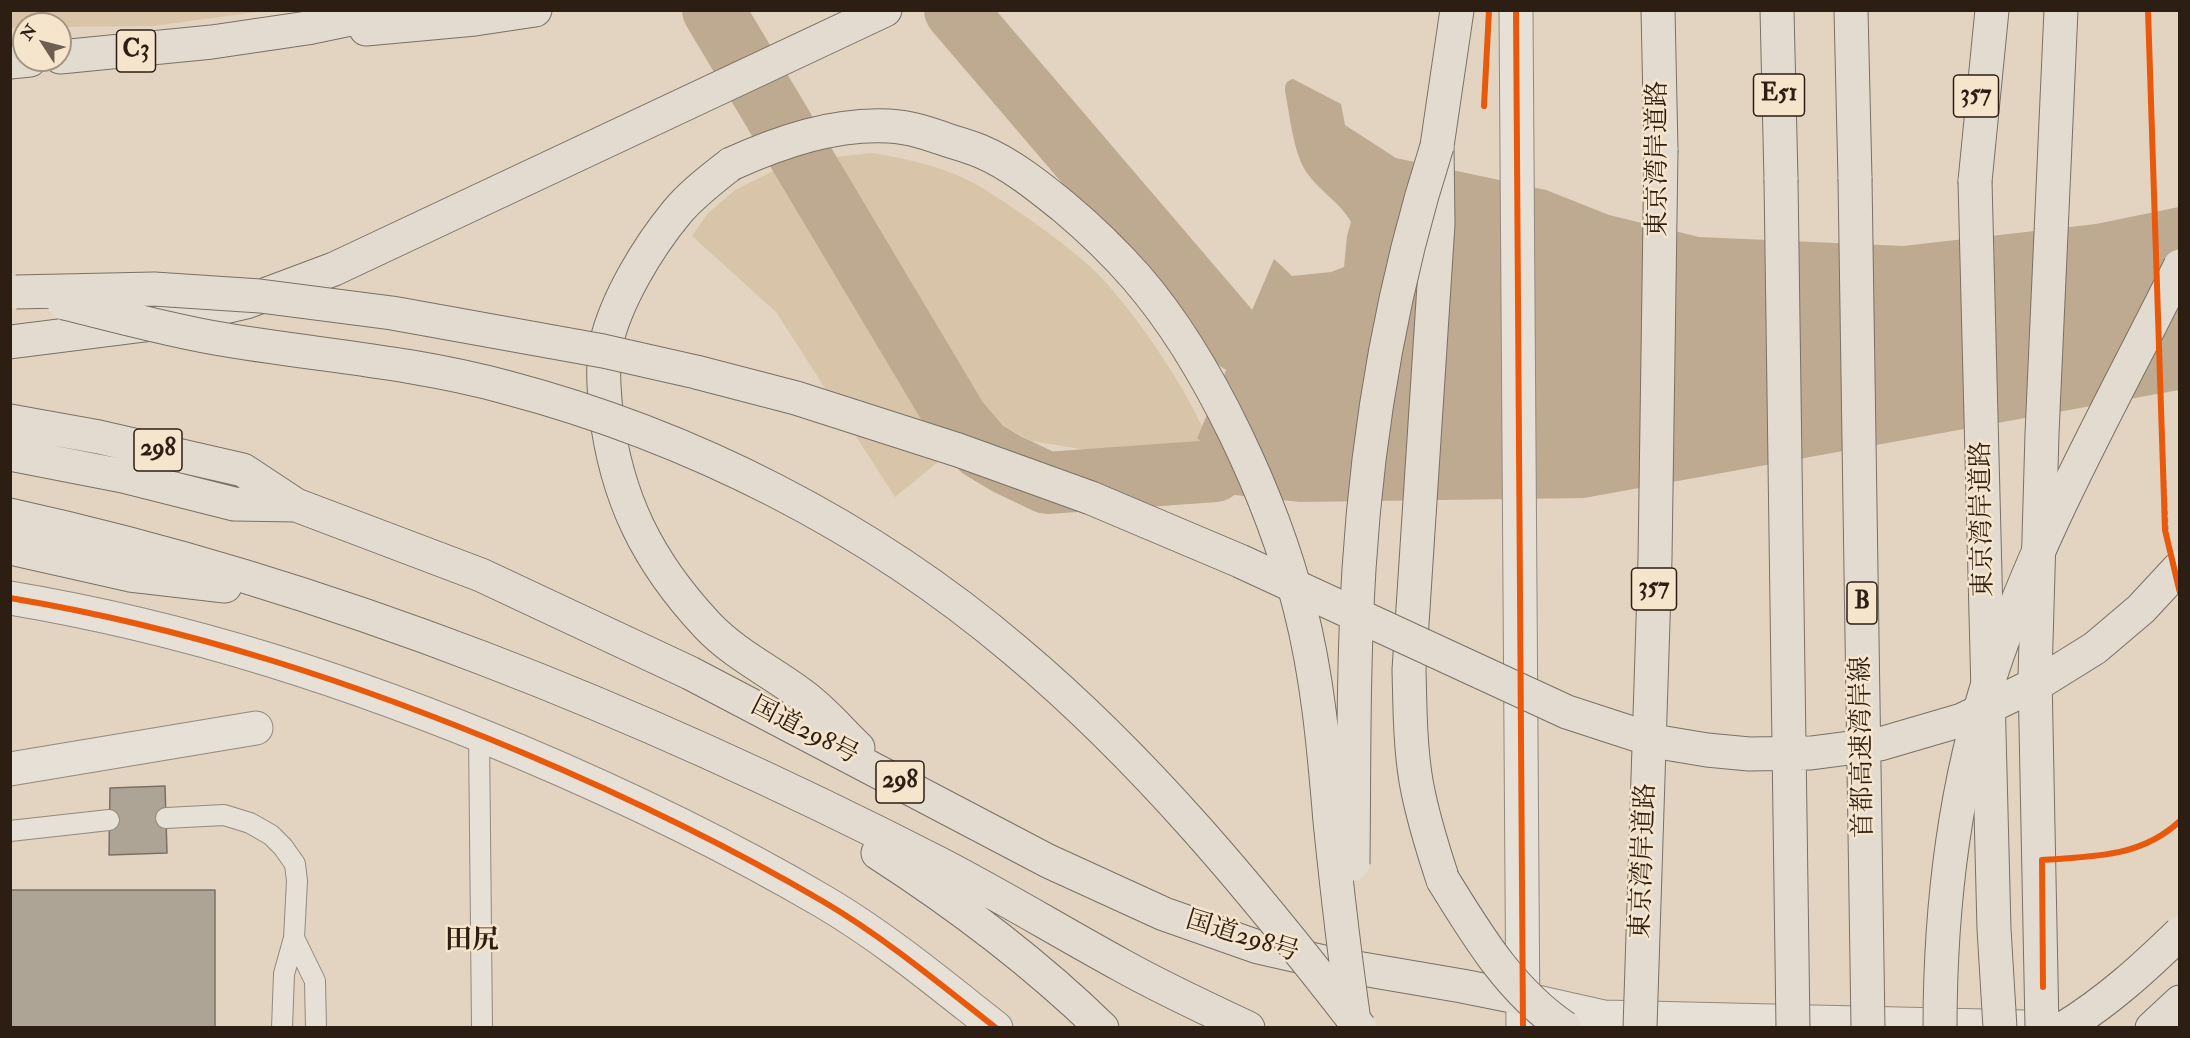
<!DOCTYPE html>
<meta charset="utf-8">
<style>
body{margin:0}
#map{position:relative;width:2190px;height:1038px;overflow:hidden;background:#e2d4c0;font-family:"IM FELL Double Pica",serif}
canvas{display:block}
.frame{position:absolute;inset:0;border:12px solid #2d1e13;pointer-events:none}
.north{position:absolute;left:12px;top:12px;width:60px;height:60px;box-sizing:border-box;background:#f5e5cd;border:2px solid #a59583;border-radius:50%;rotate:306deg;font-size:16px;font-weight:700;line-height:24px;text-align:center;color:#2d1e13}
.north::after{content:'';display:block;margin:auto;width:21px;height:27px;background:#6c5e50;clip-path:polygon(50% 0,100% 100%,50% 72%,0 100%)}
</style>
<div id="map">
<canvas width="2190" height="1038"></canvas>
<div class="frame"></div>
<div class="north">N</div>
</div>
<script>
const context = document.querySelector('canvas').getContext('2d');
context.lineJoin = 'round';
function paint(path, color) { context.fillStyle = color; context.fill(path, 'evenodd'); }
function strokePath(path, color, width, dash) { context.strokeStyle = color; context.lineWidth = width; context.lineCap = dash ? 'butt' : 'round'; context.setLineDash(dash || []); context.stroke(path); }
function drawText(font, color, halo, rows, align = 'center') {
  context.font = font + ' "IM FELL Double Pica","Noto Serif JP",serif'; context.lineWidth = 5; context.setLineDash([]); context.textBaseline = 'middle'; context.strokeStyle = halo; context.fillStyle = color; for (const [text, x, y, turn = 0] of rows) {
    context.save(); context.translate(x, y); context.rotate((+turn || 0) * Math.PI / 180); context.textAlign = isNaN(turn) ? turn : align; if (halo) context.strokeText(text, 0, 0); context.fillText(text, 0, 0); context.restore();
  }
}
const green = new Path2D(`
 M10,11L11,10L265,11L153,26L60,27V24H24V28H11Z
 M872,153C902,158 931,164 959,176C981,185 1002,201 1022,214C1050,234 1087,260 1109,286C1145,328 1178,377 1202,426L1197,438L1204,445L1118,455L1031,441L996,421L974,403L878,258L816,159Z
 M781,167L948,454L895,497L776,312L692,236L708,213L735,190Z`);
const water = new Path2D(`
 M1293,79L1341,104L1345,125L1396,158L1546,190L1609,215L1699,237L1903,246L2096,224L2179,207V390L1584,498L1300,502L1225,494L1204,445L1197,438L1274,259L1292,276L1331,272L1344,267L1347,236L1351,222C1340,202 1320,192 1307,173C1293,153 1290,115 1285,91C1285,84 1286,81 1293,79Z`);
const river = new Path2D(`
 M713,10L958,421L982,449L1007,464L1047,483L1215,471
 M955,10L1238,341`);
const building = new Path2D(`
 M165,786L167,853L109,855L110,788Z
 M10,890H215V1028H10Z`);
const path = new Path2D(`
 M2148,10L2155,244
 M2160,383L2167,537
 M2073,858C2115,855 2147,851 2180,821`);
const service = new Path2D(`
 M479,734L482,1028
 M166,818L224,815L250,823L271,835L283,847L295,864L297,881L294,938L284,974L282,1028
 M10,831L109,820
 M294,938L315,981L316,1028`);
const tertiary = new Path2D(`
 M1516,10L1523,1028
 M10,598C189,628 354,682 521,752C625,796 727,845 824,902C885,938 940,984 996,1028
 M10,769L256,728
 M1524,999L1604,1017L2068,1028`);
const trunk = new Path2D(`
 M1658,10L1661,150
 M731,164C712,179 692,194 677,212C648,247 616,300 606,344C602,366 604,390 606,412C616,498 648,562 707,625C734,654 772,672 802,695C823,710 840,731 858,748
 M1975,181L1992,10
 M10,342L153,324L246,302L334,269L885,10
 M10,421L99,437L243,470L296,505L481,575L690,673L1048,861L1164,914L1258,947L1333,964L1462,986L1522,998
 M10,454L123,476L234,504L296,505
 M10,515C334,586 643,712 938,863C1000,895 1059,931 1121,965C1162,988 1205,1008 1248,1028
 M10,548L130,575L225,586
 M878,853C957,904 1034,962 1102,1028
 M1443,880C1432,847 1422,815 1416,781C1410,745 1410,707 1409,670L1438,224L1437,146L1457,10
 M2152,1028L2180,1002`);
const motorway = new Path2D(`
 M1777,10L1781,180
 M1851,10L1855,179
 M366,29L475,19L535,10
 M60,57L212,42L307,28L393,10
 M10,62L30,60`);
const trunkBridge = new Path2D(`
 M731,164C780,142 834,123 889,126C910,127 930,134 950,141C960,144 970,147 980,151C1011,164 1038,186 1064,207C1089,228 1114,252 1136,277C1209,361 1273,501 1300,608C1318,678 1324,750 1330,821C1337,890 1345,959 1355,1028
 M1975,181L1994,929L2000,1028
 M1353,864C1354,766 1353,667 1359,569C1368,426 1393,283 1437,146
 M1443,880C1477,935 1510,991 1565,1028
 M1640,1028L1655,559L1661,150
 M2042,1028L2035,676L2042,434L2061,10
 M2064,1028C2108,1001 2144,968 2180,933`);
const motorwayBridge = new Path2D(`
 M1855,179L1868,1028
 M1781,180L1793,1028
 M16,292L154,289L260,296L392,313L603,351L696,372L796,398L958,450L1091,498L1240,561L1567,712L1659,742L1707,750L1749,754L1811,753L1880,744L1962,720L2042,681L2095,648L2141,609L2180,567
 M64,303C114,315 164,329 215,338C312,355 410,361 505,387C691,436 869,526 1016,651C1146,760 1256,894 1360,1028
 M1940,1028C1940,908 1954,788 1991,674C2038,531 2114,400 2180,266`);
const cycleway = new Path2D(`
 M1516,10L1523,1028
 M2148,10L2165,530L2180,593
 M1484,106L1489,10
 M10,598C189,628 354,682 521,752C625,796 727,845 824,902C885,938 940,984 996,1028
 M2043,987L2042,860C2093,856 2140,858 2180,821`);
const shields = [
 [136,51,39],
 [1779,95,51],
 [1976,96,45],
 [158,450,48],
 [1654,589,45],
 [1862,603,30],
 [900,782,48]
];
const shieldNames = [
 ["C3",136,51],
 ["E51",1779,95],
 ["357",1976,96],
 ["298",158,450],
 ["357",1654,589],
 ["B",1862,603],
 ["298",900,782]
];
const streetNames = [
 ["東京湾岸道路",1659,159,-90],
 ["東京湾岸道路",1984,519,-91],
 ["国道298号",804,732,27],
 ["首都高速湾岸線",1864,747,-91],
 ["東京湾岸道路",1645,861,-88],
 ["国道298号",1242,938,17]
];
const neighbourhoodNames = [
 ["田尻",472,942]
];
paint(green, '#d8c5a9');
paint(water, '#beaa90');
strokePath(river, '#beaa90', 62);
paint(building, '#aea496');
strokePath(building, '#7a7065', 1.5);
strokePath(service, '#93897d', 22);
strokePath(tertiary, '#93897d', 35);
strokePath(trunk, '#7a7065', 35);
strokePath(motorway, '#7a7065', 35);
strokePath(path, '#a59e96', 4, [4.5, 3]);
strokePath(service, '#e7e0d6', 20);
strokePath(tertiary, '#e7e0d6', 33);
strokePath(trunk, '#e3dbcf', 33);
strokePath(motorway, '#e3dbcf', 33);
strokePath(trunkBridge, '#7a7065', 35, []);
strokePath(motorwayBridge, '#7a7065', 35, []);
strokePath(trunkBridge, '#e3dbcf', 33);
strokePath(motorwayBridge, '#e3dbcf', 33);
strokePath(cycleway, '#e8590c', 6);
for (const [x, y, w] of shields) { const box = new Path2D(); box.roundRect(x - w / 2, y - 21, w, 42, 4.5); context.fillStyle = '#f5e5cd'; context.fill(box); strokePath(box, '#2d1e13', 1.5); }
drawText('bold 24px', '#2d1e13', null, shieldNames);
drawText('26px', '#2d1e13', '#f5e5cd', streetNames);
drawText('bold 27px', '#2d1e13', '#f5e5cd', neighbourhoodNames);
</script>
